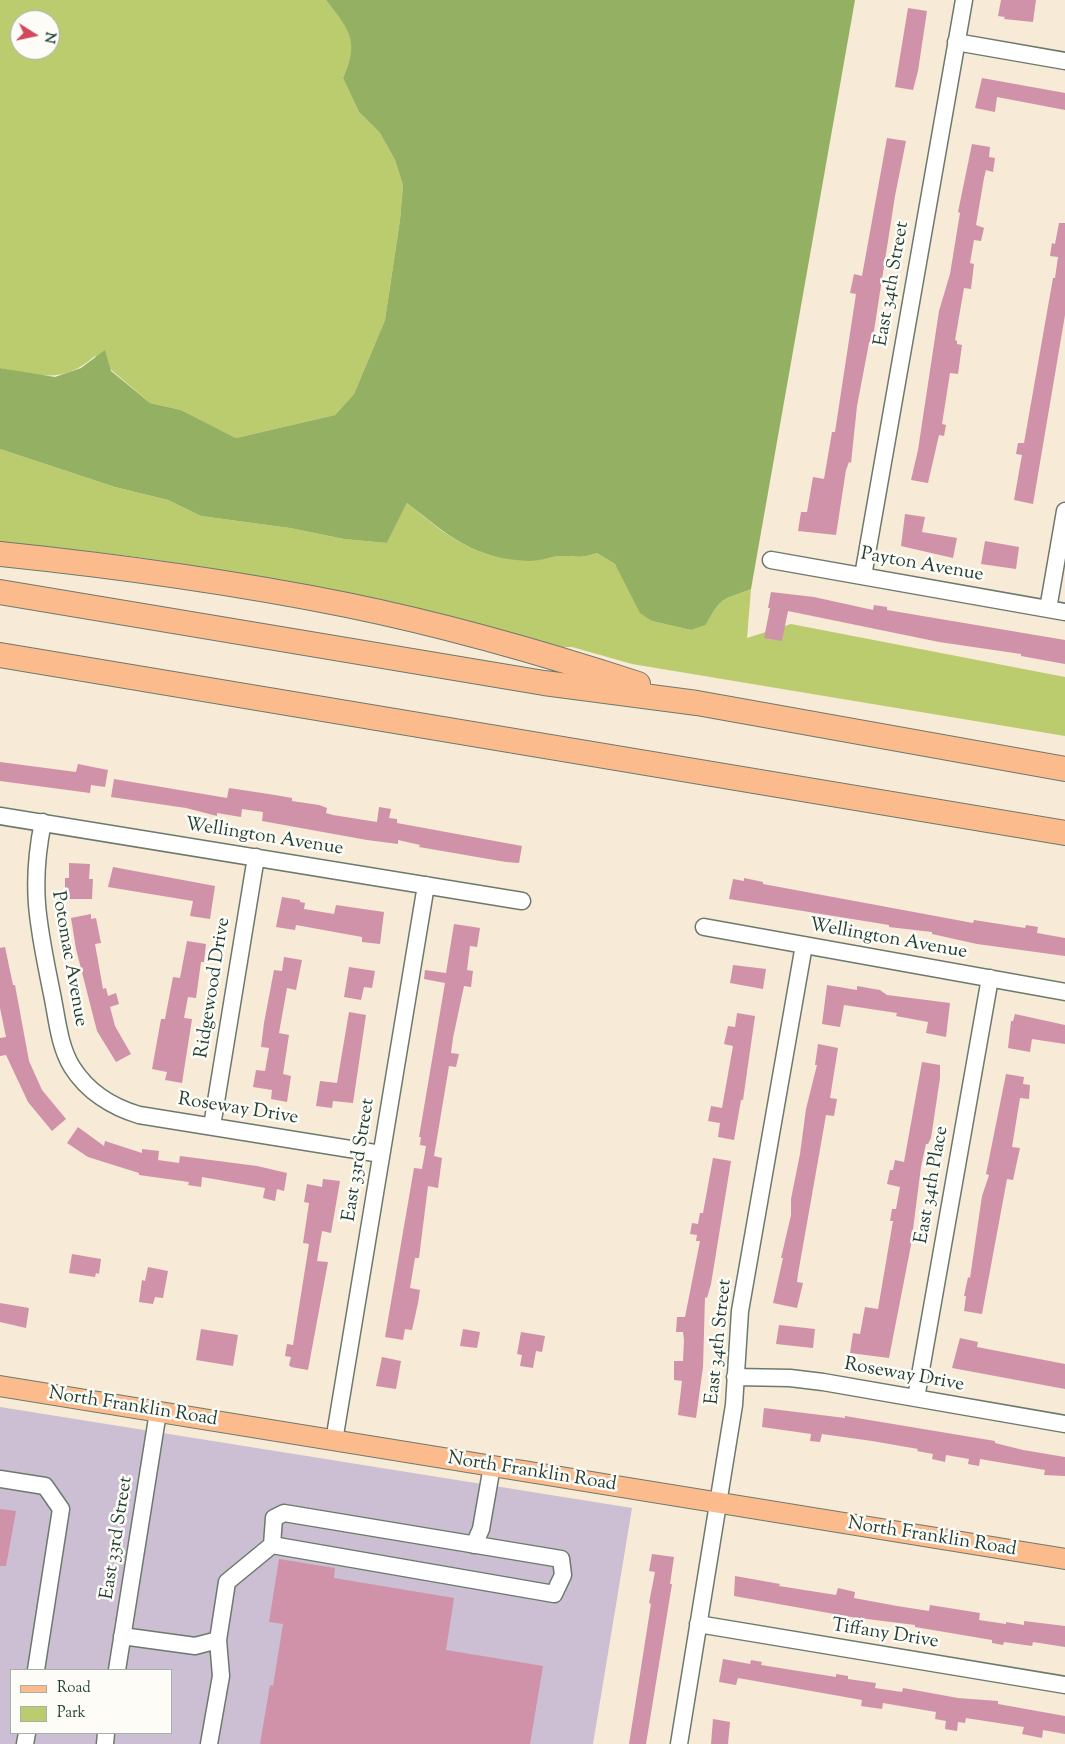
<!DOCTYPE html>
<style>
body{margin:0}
#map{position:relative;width:1065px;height:1744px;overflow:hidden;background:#f7ead7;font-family:"Sorts Mill Goudy",serif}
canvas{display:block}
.legend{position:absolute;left:10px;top:1669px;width:162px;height:65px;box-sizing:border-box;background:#fdfcf7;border:1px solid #a4b0a9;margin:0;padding:6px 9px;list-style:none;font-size:15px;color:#1f3d34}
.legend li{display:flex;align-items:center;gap:10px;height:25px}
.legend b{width:25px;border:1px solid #a4b0a9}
.north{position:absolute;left:10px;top:10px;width:50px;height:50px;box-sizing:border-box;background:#fdfcf7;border:1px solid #a4b0a9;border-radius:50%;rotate:100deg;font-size:14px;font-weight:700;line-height:20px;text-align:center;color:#1f3d34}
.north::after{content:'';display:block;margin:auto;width:18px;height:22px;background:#d1495b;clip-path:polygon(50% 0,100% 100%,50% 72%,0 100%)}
</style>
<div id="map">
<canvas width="1065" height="1744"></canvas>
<ul class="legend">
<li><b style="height:6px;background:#fbbb8c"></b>Road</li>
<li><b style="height:14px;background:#bbcc6f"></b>Park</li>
</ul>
<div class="north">N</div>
</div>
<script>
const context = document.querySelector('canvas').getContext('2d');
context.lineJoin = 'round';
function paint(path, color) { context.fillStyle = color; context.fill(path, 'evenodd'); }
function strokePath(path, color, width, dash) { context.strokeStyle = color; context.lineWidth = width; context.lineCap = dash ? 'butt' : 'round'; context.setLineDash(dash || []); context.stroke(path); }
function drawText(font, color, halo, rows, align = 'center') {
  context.font = font + ' "Sorts Mill Goudy",serif'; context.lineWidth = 5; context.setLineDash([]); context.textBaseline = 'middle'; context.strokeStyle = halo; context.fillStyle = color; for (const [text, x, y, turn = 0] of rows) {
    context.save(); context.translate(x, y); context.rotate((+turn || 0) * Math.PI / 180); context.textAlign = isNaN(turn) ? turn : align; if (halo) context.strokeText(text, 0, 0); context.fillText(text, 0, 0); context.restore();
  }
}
const industrial = new Path2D(`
 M0,1407L632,1508L593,1744H0ZM11,1670H171V1733H11Z`);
const green = new Path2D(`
 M0,0H326C350,30 360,40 343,78L359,112L380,133L395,160L403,185L400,220L385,320L354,394L335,415L236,438L181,410L150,403L95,356C62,385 39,375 0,368ZM20,20H50V50H20Z
 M0,449L115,487L168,500L201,516L290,528L344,539L387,543L407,503C448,536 473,559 529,560C540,561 551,556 563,556C579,556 580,559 597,553L615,564L652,621L691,630L706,625C721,596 723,600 751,589L747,638L791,624L1065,677V736L632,664L572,647H562C494,629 426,609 356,595C240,571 119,552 0,542Z`);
const forest = new Path2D(`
 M326,0H855L751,589C723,600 721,596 706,625L691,630L652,621L640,613L615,564L597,553C579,559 580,556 563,556C552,556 540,561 529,561C473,559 448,535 407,503L387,543L344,539L290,528L201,516L168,500L115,487L0,449V368L55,377L81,368L105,350L111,371L150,403L181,410L236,438L335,415L354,394L385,320L400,220L403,185L395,160L380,133L359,112L343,78C360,40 349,30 326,0Z`);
const building = new Path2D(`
 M1001,0H1036L1033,22L1004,19L1005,17L998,16Z
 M908,8L927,11L918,71L913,90L895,87Z
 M982,78L1065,93V110L997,97L995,112L975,108Z
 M887,138L906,141L895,196L873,337L869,343L857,406L851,463L849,462L846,470L836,535L798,531L801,512H807L813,477L824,479L832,432H835L856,294L850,293L854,274L862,276Z
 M972,144L990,147L989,157L995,158L993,172L986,170L984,178L976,225L984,228L981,241L974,240L970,263L974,264L971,289L964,288L955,340L957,341V344L962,345L958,374L950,373L942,424L946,425L944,436L939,435L928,483L911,480L918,450L939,311L950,274L960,213L958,212Z
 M1059,223H1065V315L1033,504L1014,500L1022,455L1016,454L1018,443H1024L1053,278H1055L1058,257L1050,256L1052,243L1055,244Z
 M905,514L925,517L922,532L957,538L953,558L901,546Z
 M985,541L1019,547L1016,569L981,564Z
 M771,592L814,597L873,610L874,605L887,607V610L1065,640V664L1021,656V654L939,642L788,611L782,641L764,638L770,608H768Z
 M0,762L76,772L78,764L108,770L105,787L91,785L90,793L0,781Z
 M114,779L227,798L229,788L275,795L292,798V801L319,805L327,808L326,813L333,815L377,822L379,807L391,809L389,818L397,819V823L522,846L519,863L506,862L419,847L420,845L398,840V844L367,840L262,821L263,812L242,809L241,817L217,813V816L186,808L111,797Z
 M69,863L90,864L89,879H93L92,899H68V891H65V878H69Z
 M113,867L215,886L210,919L190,916L193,901L108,887Z
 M744,878L763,882V884L973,923L974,920L1025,928L1026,925L1038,927L1037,933L1065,938V956L977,944L932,934V932L889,927V925L729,899L733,879L744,881Z
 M282,897L300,900V902L305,903L304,909L334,914L336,905L384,912L380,944L362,942V937L296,925L295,930L276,927Z
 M91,914V919L96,918L101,943L95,944L103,989L106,988L108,996L116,993L119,1004L110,1007L115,1026L131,1054L116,1062L97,1031L76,949L71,918Z
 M454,924L480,928L477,947L470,946L467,970L473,971L471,987L464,986L453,1038L451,1053L459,1054L456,1067L449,1066L434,1156L442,1158L438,1188L428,1186L419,1258H415L410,1288L420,1290L418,1303L412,1330L405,1329L403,1340L385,1337L414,1168L422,1169L426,1146L420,1145L421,1137H419L445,983L424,979L425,970L446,973Z
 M187,941L206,944L204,962H201L196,998L188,997L184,1018L192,1019L182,1083L165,1080L167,1072L152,1069L161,1019H165L173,977L180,978Z
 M5,947L13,985H15L29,1061L42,1090L66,1119L52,1131L28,1102L6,1055L0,1056V1038L6,1037L0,1008V948Z
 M284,957L302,960L296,990L287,988L279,1033L289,1035L283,1074L291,1076L287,1102L271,1099L272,1090L253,1087L256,1070L265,1071L269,1048L261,1047L264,1023L274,970L282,971Z
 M733,965L766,969L763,989L730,983Z
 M349,967L375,971L372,988L364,987L361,1000L344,997Z
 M827,985L857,990V986L880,990L887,995L950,1003L946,1037L926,1033L928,1022L896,1016L897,1013L844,1005L840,1027L822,1024Z
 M349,1012L366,1015L353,1103L333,1101L332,1108L316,1106L320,1081L337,1083Z
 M737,1013L755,1016L743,1100H741L734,1140L718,1137L720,1123L708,1121L711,1106L722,1108L733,1046L724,1044L728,1026L735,1027Z
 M1015,1014L1065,1025V1044L1032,1039L1030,1052L1008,1048L1011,1021H1013Z
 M818,1044L838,1048L830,1098L837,1099L834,1116L826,1115L822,1138L798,1274L797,1282L803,1283L797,1308L773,1303L783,1258H781L791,1215V1199L800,1154L806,1109L817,1065H815Z
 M922,1062L940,1065V1078L931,1138L928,1144H926L921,1167L911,1245L889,1358L850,1353L853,1333L860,1334L865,1307L878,1309L893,1221H890L892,1209H896L900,1187L887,1184L890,1170H893L895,1160L904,1162Z
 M1006,1074L1024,1077L1023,1084L1030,1085L1029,1099L1020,1098L1012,1147L1020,1148L1013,1180L1007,1179L982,1314L964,1311L966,1296H964L968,1277L970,1278L982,1196L989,1175L986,1174Z
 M78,1127L104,1146L105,1141L142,1153V1149L159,1151L158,1160L179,1163L180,1156L257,1166L287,1173L284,1191L277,1189L275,1201L263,1198L265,1188L202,1177L201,1187L188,1185L189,1182L139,1175V1173L88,1157L67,1143Z
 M713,1158L731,1161L711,1284L707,1298L705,1297L703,1367L696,1418L678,1415L682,1381L674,1380V1361H683L684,1340L683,1332H676L677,1317H685L700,1241H696L697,1235L690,1234L692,1223L698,1224L700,1213H703Z
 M323,1179L340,1181L331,1233L322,1231L317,1261L328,1262L308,1370L291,1367L289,1365L291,1357L285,1356L287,1344L293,1345L309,1244L303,1243L309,1203L304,1202L307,1184L322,1187Z
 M72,1254L101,1259L99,1274L96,1273L95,1277L69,1273Z
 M148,1267L168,1271L163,1298L155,1297L153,1304L139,1302L142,1280L145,1281Z
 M0,1303L29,1308L26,1328L0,1322Z
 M779,1325L815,1329L813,1348L776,1344Z
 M201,1329L238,1335L233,1366L196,1360Z
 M463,1329L480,1332L477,1348L460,1346Z
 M521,1332L545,1336L542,1352L536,1351L533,1368L520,1366L522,1355L517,1354Z
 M960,1338L978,1342L977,1347L1065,1364V1389L952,1368Z
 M382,1357L401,1361L396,1389L376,1386Z
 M764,1408L845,1418V1416L995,1441V1443L1023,1450L1065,1457V1476L1044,1475L1045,1470L980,1459L979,1466L968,1464L969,1459L946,1455L945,1462L932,1459L933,1454L917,1451L918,1449L872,1441L822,1434L820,1442L810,1441L811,1434L762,1427Z
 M0,1509L16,1511L6,1566H0Z
 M652,1554L674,1557L670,1584H672L646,1744H629L651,1604L649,1603L655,1572L649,1571Z
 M279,1559L335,1568L334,1578L454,1598L446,1650L543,1666L530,1744H260L270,1685L273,1686L283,1624L269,1622Z
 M735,1576L780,1584L779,1586L836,1595L838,1588L855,1592L854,1598L897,1606L929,1611L930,1605L980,1613L979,1620L1006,1624V1622L1024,1625V1621L1065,1626V1647L1033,1642L1032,1646L1004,1642L1003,1645L992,1643V1640L915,1627V1625L851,1617L734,1596Z
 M723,1659L750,1664L751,1660L762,1662L761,1665L836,1677V1674L848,1676V1679L876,1683L875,1688L902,1692L903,1688L958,1698L998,1701V1704L1065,1716V1734L1043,1730L1042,1738L1022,1734L1024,1727L966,1718L965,1723L958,1722L957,1731L945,1729L946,1721L935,1719L936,1712L883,1703L882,1709L861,1706L862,1700L738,1678L736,1685L719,1682Z
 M713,1719L730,1722L728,1744H711Z`);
const minor = new Path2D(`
 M956,42L1065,61
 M771,560L1065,612
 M863,576L964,0
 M1048,609L1065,511
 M0,816L522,901
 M43,822C29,889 39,929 52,994C57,1018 59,1046 72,1067C87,1091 112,1107 139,1115L381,1154
 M704,927L1065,992
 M212,1126L256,857
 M735,1377L790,1378L823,1382L1065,1424
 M916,1398L990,978
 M334,1441L426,885
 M0,1479L45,1486L61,1509L36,1670
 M474,1545L481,1529L492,1466
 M698,1624L1065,1685
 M122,1636L195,1646L218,1640L227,1582L272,1545L274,1518L284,1513L561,1559L563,1575L554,1594L272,1545
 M117,1670L158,1412
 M25,1744L27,1733
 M105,1744L106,1733
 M209,1744L221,1676L218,1640
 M679,1744L734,1405L740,1311L804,945`);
const major = new Path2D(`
 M0,1386L1065,1559`);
const highway = new Path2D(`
 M0,554C116,566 232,582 347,605C445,625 543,653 638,684
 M0,592L544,683L697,703L1065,769
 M0,655L1065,833`);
const streetNames = [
 ["East 34th Street",893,284,-80],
 ["Payton Avenue",922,566,10],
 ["Wellington Avenue",264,838,9],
 ["Wellington Avenue",888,940,10],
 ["Potomac Avenue",68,959,80],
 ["Ridgewood Drive",214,988,-81],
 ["Roseway Drive",238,1110,9],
 ["East 33rd Street",360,1160,-81],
 ["East 34th Place",933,1185,-80],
 ["East 34th Street",720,1342,-84],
 ["Roseway Drive",904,1376,10],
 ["North Franklin Road",133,1408,9],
 ["North Franklin Road",532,1473,9],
 ["East 33rd Street",118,1538,-81],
 ["North Franklin Road",932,1538,9],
 ["Tiffany Drive",885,1635,9]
];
paint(industrial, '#ccbed3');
paint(green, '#bbcc6f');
paint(forest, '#94b062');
paint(building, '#d092a8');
strokePath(minor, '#6b7a6d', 19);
strokePath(major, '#6b7a6d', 22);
strokePath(highway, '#6b7a6d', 26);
strokePath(minor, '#fff', 16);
strokePath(major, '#fbbb8c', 20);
strokePath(highway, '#fbbb8c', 24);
drawText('19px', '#1f3d34', '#fdfcf7', streetNames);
</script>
